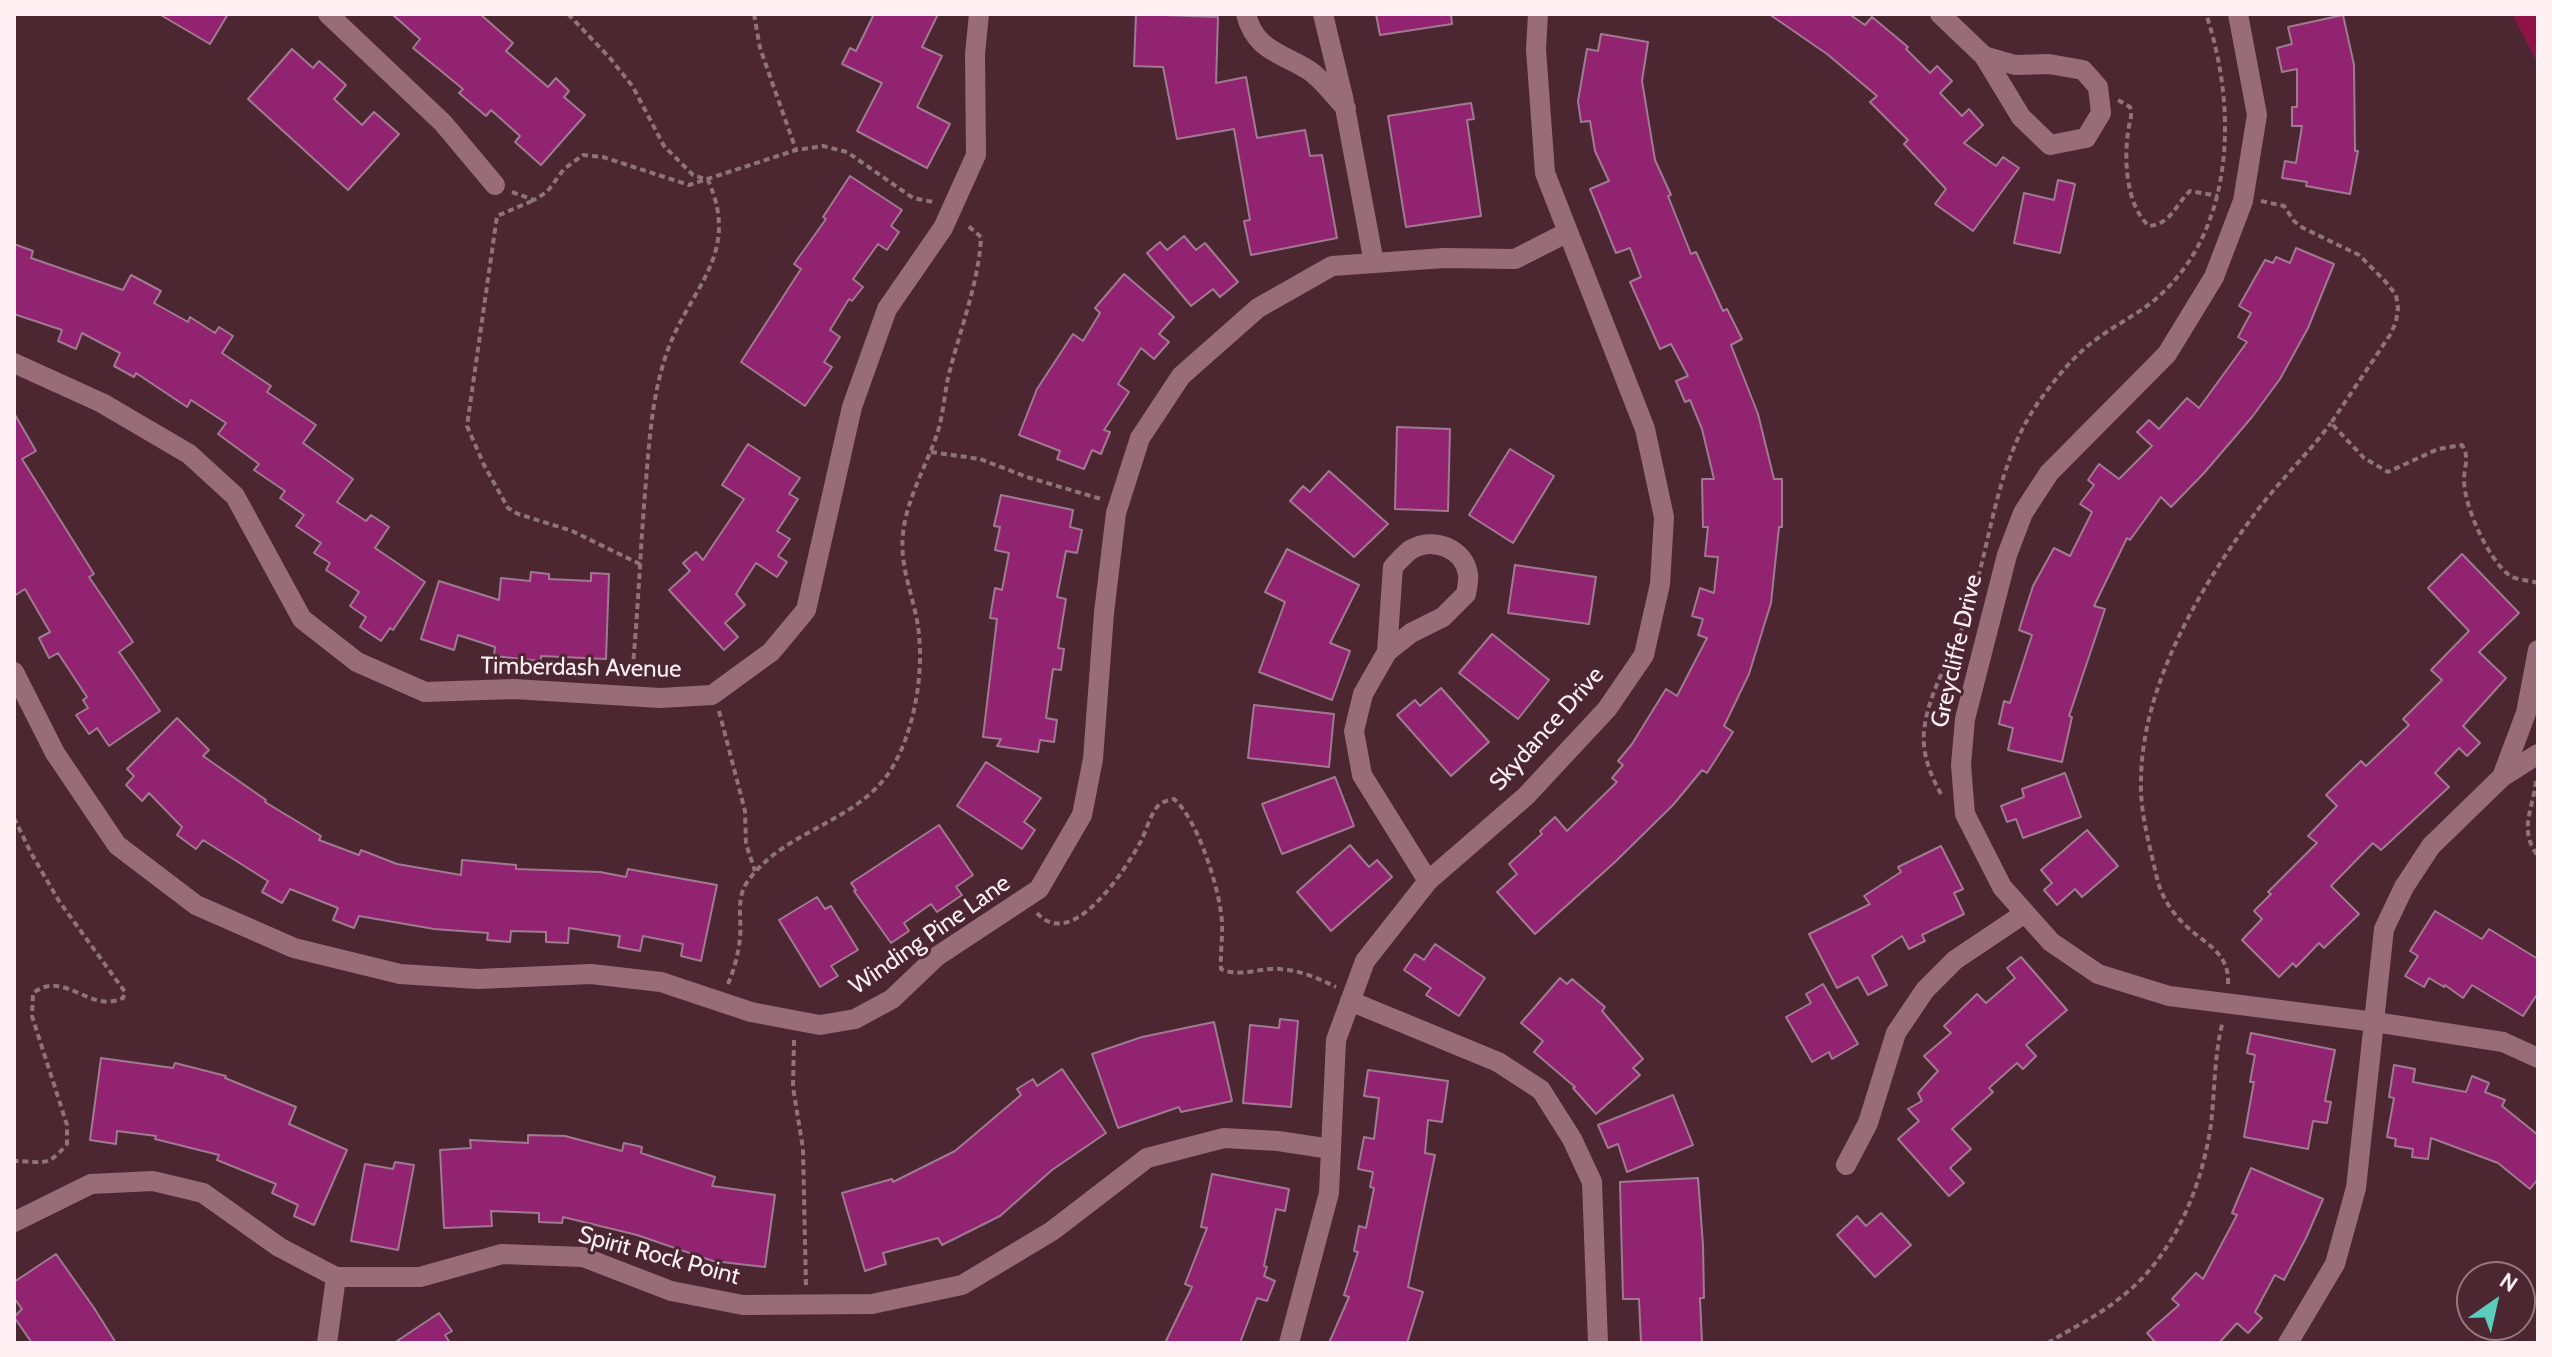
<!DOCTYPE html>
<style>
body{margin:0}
#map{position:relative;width:2552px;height:1357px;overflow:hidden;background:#4c2732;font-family:Cabin,sans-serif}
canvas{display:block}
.frame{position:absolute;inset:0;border:16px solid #fff0f3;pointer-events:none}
.north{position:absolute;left:2456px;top:1261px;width:80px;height:80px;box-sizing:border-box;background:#4c2732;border:2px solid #94777f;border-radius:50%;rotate:34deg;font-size:22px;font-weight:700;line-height:32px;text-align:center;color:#fff0f3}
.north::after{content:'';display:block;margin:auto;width:28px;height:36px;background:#5acebd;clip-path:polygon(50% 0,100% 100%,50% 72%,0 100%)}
</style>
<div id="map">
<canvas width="2552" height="1357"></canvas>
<div class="frame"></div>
<div class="north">N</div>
</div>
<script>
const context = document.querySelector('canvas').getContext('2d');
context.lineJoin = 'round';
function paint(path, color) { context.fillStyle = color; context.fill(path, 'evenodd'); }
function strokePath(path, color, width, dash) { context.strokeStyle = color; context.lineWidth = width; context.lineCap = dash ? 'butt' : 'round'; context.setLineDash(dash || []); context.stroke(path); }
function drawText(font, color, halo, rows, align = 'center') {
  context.font = font + ' Cabin,sans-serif'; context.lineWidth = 6; context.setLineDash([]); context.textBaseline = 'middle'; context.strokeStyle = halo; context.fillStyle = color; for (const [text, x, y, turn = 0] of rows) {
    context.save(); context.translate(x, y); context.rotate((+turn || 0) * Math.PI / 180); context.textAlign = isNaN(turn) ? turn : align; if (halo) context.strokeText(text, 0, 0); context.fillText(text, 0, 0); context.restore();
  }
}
const green = new Path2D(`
 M2512,14H2538V64Z`);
const building = new Path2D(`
 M159,14H228L210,44Z
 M392,14H480L513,43L506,51L548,87L556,78L569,91L564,97L585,115L541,165L515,142L520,136L491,110L486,116L459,93L463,89L413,48L420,39Z
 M874,14H938L922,47L942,56L917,107L950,124L927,168L857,131L882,83L842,64L850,48L856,51Z
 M1136,14L1218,17L1216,83L1246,77L1257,138L1305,130L1310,156L1322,155L1337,238L1251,255L1244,221L1250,220L1234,129L1177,139L1163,67L1134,66Z
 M1376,14H1451L1452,24L1380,35Z
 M1769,14H1849L1865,25L1872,17L1908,47L1906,49L1930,73L1937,66L1952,81L1940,93L1962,116L1969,109L1983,125L1964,143L1996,166L2003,157L2019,168L1973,231L1935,204L1946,189L1904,144L1908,140L1870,102L1877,96L1827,54Z
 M2343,15L2354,65L2355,151H2358L2350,194L2306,186L2307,182L2282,178L2285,161L2296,163L2302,126H2292V107H2297V69L2282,72L2277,48L2292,44L2288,27Z
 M1601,34L1648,42L1642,81L1655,160L1671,195L1668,196L1691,254L1696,252L1723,311L1727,309L1742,339L1731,345L1758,414L1774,479H1782V527H1779L1771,603L1749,674L1724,726L1733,732L1707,773L1702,770L1673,805L1615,862L1535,934L1497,892L1517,874L1509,864L1542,834L1540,831L1555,817L1567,831L1617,782L1612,778L1623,765L1618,761L1632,744L1666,689L1677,696L1707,638L1698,635L1703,619L1692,616L1700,588L1714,593L1718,557L1705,556L1708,527H1703L1702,479H1714L1702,429L1690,400L1685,402L1676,381L1688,376L1671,344L1660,349L1630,282L1641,277L1630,248L1616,253L1590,189L1609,181L1595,151L1590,121L1581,122L1578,101L1587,49L1598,51Z
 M292,49L313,68L319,61L346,85L334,99L362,125L374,112L399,134L348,190L248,99Z
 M1471,103L1474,119L1467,120L1481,216L1406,227L1388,116Z
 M850,176L902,210L891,226L899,232L887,250L878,244L853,279L863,287L852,301L849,299L830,330L840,337L824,362L832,367L805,406L741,362L801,269L794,264L826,219L823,217Z
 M2058,180L2075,184L2060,253L2014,243L2024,193L2054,200Z
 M1184,236L1196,250L1205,243L1238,282L1220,297L1213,289L1191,306L1147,253L1160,242L1167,250Z
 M14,244L33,251L31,258L123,290L131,275L161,291L154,303L188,322L190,317L215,333L219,327L233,336L222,353L271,386L267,392L316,425L303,443L353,479L337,502L366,521L371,515L389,527L375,548L425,582L393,630L390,628L381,641L360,627L366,617L350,606L359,592L326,570L330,563L314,553L321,543L296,526L304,515L280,498L285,491L254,470L259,464L218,434L226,423L191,400L187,407L136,373L134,377L114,366L120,353L82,333L76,349L58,341L62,330L14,314Z
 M2296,248L2334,264L2308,328L2280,379L2252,417L2204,473L2171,507L2161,497L2130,540L2127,538L2094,606L2105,609L2069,716L2072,717L2062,762L2008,750L2013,728L1999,724L2004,701L2010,703L2032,635L2019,630L2033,586L2054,548L2070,556L2092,512L2080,504L2094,485L2088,480L2099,464L2119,479L2152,446L2137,432L2149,420L2159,429L2187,398L2199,408L2247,342L2238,337L2251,313L2239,306L2265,260L2273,263L2276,257L2290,263Z
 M1124,274L1174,317L1159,334L1169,342L1154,359L1141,348L1118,384L1129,392L1104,430L1110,432L1101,454L1092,450L1084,469L1057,459L1060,451L1019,435L1037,389L1073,334L1083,341L1100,313L1095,308Z
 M14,413L36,451L22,459L94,574L89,577L133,642L119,652L160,711L109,746L97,728L89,734L76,715L88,708L83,700L87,697L58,653L49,658L39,638L50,632L25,589L14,596Z
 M1397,427L1450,429L1448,511L1395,509Z
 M748,444L800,478L789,494L798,499L777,531L790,539L778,556L787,562L777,577L756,563L736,594L745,605L725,623L738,637L724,650L669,590L690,571L683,563L696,552L703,560L744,499L722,485Z
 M1510,449L1554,476L1513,543L1469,515Z
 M1329,471L1388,524L1354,557L1290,501L1303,486L1310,492Z
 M1001,495L1073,510L1070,527L1082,530L1077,553L1066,551L1057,597L1066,599L1058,648L1064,649L1061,670L1053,669L1046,718L1057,720L1054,742L1040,740L1038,752L997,746L1001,739L983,737L997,619L990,618L995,588L1002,590L1009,553L995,550L1000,527L994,526Z
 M1287,549L1359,585L1330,643L1350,651L1332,700L1259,672L1285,602L1265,592Z
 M2462,554L2519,613L2479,652L2506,678L2463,726L2480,743L2467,756L2459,748L2435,773L2449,787L2381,850L2373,843L2331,886L2359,914L2324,948L2319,943L2296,967L2293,963L2279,977L2242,940L2262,919L2254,911L2271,894L2268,892L2317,843L2308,836L2337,806L2326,795L2361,761L2366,766L2409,725L2403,719L2442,680L2431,670L2469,631L2428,588Z
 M1515,565L1596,577L1589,624L1508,613Z
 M531,572L549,574V579L591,581V573L609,574L606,659L541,656V661L494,656L495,647L458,635L454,650L421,639L439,581L499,600L501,578L530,581Z
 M1492,634L1549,680L1518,719L1459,673Z
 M1441,688L1489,742L1451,776L1397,715L1415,700L1420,706Z
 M1254,705L1334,714L1329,767L1248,758Z
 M177,718L209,750L203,756L266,800L265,802L321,836L319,840L359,855L361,850L397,864L461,875L462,860L516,865V869L600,872L626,877L628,869L717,885L701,961L681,956L683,944L643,936L640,951L618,947L620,936L569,928L568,943L546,942V932L511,931L510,942L487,940L488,933L434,929L359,916L354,928L333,920L338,908L290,889L282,903L262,892L268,881L203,840L196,849L177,835L182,827L149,793L142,801L126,785L134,776L127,769Z
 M986,762L1041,798L1024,822L1035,830L1022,849L957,806Z
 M2065,773L2081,817L2023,838L2016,819L2007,822L2001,806L2024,797L2022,789Z
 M1335,777L1354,826L1282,854L1262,804Z
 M939,825L973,875L956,887L962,895L937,912L931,904L904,923L909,931L891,943L854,891L856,890L851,883Z
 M2087,830L2118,866L2082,897L2075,889L2057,905L2044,890L2052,883L2041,870Z
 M1350,845L1369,867L1377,860L1392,877L1331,931L1297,892Z
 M1941,846L1963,889L1954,893L1964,914L1922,935L1925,941L1909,949L1902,936L1872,956L1887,985L1868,995L1858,977L1837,988L1809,934L1870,904L1864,896L1901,872L1898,867Z
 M817,897L825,909L831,906L858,950L831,966L838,976L820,987L779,920Z
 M2435,911L2482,939L2489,929L2538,959V993L2523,1016L2472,985L2463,998L2445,985L2444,987L2429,978L2424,987L2405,976L2418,956L2410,951Z
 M1435,944L1485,978L1459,1016L1426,995L1431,988L1404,970L1415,954L1424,960Z
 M2021,957L2067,1010L2026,1045L2036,1056L2023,1069L2017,1063L1989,1088L1993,1092L1952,1129L1971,1149L1950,1168L1964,1183L1949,1196L1898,1139L1919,1121L1908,1109L1922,1101L1918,1093L1938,1071L1924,1056L1951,1033L1944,1026L1977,994L1986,1003L2015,978L2007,968Z
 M1560,978L1567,984L1572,979L1605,1007L1602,1011L1643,1059L1633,1068L1640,1075L1596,1114L1573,1088L1575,1087L1534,1052L1543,1041L1521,1023Z
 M1823,984L1858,1044L1832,1059L1829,1052L1812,1062L1786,1017L1811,1003L1806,994Z
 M1280,1019L1298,1021L1291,1107L1243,1103L1250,1025L1279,1028Z
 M1214,1022L1232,1101L1181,1112L1179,1107L1118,1128L1092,1054L1142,1037Z
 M2251,1033L2335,1050L2325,1101L2331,1102L2327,1123L2313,1121L2308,1149L2244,1137L2254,1082H2250L2255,1055L2247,1053Z
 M101,1058L173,1068L175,1063L226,1076L225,1078L296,1107L289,1124L347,1150L314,1225L294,1216L298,1205L272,1193L276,1184L217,1160L219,1155L155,1139L156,1136L117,1131L116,1144L90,1140Z
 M2394,1065L2415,1069L2413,1082L2466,1092L2472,1076L2489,1083L2485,1092L2505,1100L2502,1106L2538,1135V1179L2530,1189L2498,1163L2431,1138L2428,1159L2412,1157L2413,1149L2395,1146L2396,1139L2387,1137L2394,1098L2389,1097Z
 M1062,1069L1106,1133L1052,1170L1000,1216L942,1245L938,1238L883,1253L886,1264L865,1271L842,1193L892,1179L893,1182L955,1151L1021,1095L1017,1089L1033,1079L1037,1086Z
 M1368,1070L1448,1081L1442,1122L1428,1120L1425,1153L1435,1155L1408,1287L1423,1292L1407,1343H1329L1349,1297L1344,1295L1358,1252L1354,1251L1359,1226L1366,1228L1374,1188L1370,1187L1373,1172L1358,1169L1364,1137L1374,1139L1379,1098L1364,1096Z
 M1673,1095L1693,1145L1627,1172L1618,1144L1608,1148L1598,1125Z
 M528,1135L565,1136L622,1151L624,1143L642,1147L641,1153L715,1177L712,1186L775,1195L765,1267L713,1261L637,1235L563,1217L562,1223L539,1222V1213L491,1211L492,1226L444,1228L440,1150L471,1148L470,1140L528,1143Z
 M395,1162L414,1165L398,1250L351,1241L365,1164L393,1169Z
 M2251,1168L2323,1199L2306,1238L2284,1280L2275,1275L2255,1312L2262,1318L2248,1333L2237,1323L2219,1343H2156L2147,1333L2179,1305L2172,1299L2196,1273L2203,1279L2237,1215L2232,1213Z
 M1212,1174L1289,1189L1285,1211L1276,1209L1264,1266L1267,1267L1264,1276L1275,1281L1267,1301L1257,1298L1240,1343H1165L1192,1287L1185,1284L1207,1228L1201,1227Z
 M1698,1178L1703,1245L1704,1298H1700L1702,1343H1641L1639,1299H1623L1620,1182Z
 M1881,1213L1911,1245L1875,1277L1837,1235L1857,1216L1866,1226Z
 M56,1254L94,1308L116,1343H32L14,1317L22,1309L14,1298V1282Z
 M439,1313L452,1331L445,1335L450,1343H394Z`);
const path = new Path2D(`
 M568,14L610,58L633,87L664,146L693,175L708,180C742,256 688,289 666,355C651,400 649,446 645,493C640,554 638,614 632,675
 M754,14L760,48L796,150
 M2118,100L2130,107C2133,117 2129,122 2128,132C2124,161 2126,205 2149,226C2171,224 2176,204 2190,191L2218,196
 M512,192L534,200L547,192L564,169L583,155L603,157L689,185L796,150L823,146L847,152L913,198L933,202
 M532,201L497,216L467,426L484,465L508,508L518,514L572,531L640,564
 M2261,201L2284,206L2294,221L2303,228L2359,255L2385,281L2396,295L2398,308L2396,322L2390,335L2331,423L2364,458L2388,472L2438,449L2462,445C2470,457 2464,467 2464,480C2464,506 2488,559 2509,575C2515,580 2529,580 2538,583
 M931,452L980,459L1027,477L1101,499
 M719,711L745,811L746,844L755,871
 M2536,781C2533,810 2518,830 2538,856
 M1941,794C1930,774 1922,754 1924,731C1928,693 1951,658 1964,623C1992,549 1993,465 2040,400C2057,377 2074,355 2098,338C2117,324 2140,313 2158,297C2236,228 2237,106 2206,14
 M14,818L31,853L59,901L125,992L123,998C89,1014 65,969 33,993L32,1016L67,1125V1144C46,1169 44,1161 14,1161
 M1037,913C1072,953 1126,869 1141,841C1146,831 1150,816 1157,807C1161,802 1168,800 1174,799C1197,819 1217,882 1221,913C1224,931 1220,950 1221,969C1240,978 1261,967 1280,969C1299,970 1318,978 1336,987
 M728,984C734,970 739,952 740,937C742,920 736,900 746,884C783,827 865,824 897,759C915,723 923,674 919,635C916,600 899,570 903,534C906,501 925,468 936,437C943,418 944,397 948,378C959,332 979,283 981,237L967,225
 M2228,984C2230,952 2203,943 2184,924C2171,911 2161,896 2157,878C2150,847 2140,813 2141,782C2141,686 2201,585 2257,511C2280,480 2308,454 2331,423
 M794,1040L793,1087L803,1149L806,1287
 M2048,1343C2072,1328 2098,1316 2120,1298C2173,1258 2202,1188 2211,1124C2215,1090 2214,1054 2223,1021`);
const street = new Path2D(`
 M328,14L443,123L495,185
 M1246,14C1255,51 1282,53 1310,71C1323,80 1334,96 1346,108
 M1323,14L1343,97L1374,263
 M1940,14L1984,56L2021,117L2050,145L2086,138L2101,113L2098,87L2083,70L2049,64L2015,65L1984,56
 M2238,14L2257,115L2243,201L2214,277L2167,354L2049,473L2023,513L2007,555L1965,719L1961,765L1965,814L2002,887L2051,942L2098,974L2169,996L2375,1022L2503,1042L2538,1058
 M14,363L102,403L189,454L235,496L302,619L357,662L425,692L514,689L660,698L712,695L771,652L806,610L852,407L887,309L943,228L976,155L975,54L979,14
 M1387,652L1393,567C1399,561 1405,553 1412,549C1433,537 1464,548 1468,574C1469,580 1467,588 1466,594L1443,617L1411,633L1387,652L1363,694L1354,731L1362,775L1428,881
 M14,672L55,753L117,845L196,905L294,948L400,974L478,979L591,974L661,982L751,1012L793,1020L820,1025L855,1019L892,999L936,957L1039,889L1082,815L1093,759L1104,613L1116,513L1140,438L1181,376L1258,308L1332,266L1444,258L1515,259L1568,232
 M2502,777L2526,713L2538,650
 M1350,1001L1498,1062L1541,1090L1572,1139L1592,1182L1598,1343
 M1846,1165L1868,1123L1896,1033L1925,990L1955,960L2025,913
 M14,1222L91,1184L153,1181L203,1193L279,1247L336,1277H420L502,1254L583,1257L671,1291L743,1305L872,1304L962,1285L1052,1231L1147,1158L1224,1138L1278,1141L1331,1149
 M327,1343L336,1277
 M1289,1343L1329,1193L1336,1040L1365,961L1428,881L1526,796L1607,709L1644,655L1660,584L1664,517L1645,429L1545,173L1536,49L1538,14
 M2288,1343L2335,1264L2356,1188L2384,929L2404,887L2431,846L2502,777L2538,754`);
const streetNames = [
 ["Greycliffe Drive",1957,651,-77],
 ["Timberdash Avenue",581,668,1],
 ["Skydance Drive",1547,729,-48],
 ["Winding Pine Lane",930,935,-35],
 ["Spirit Rock Point",659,1256,15]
];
paint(green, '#8f1347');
paint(building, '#922371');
strokePath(building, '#a07a90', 2);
strokePath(path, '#8f737b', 4, [6, 4]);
strokePath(street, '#986d78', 20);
drawText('24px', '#fff0f3', '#4c2732', streetNames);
</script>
